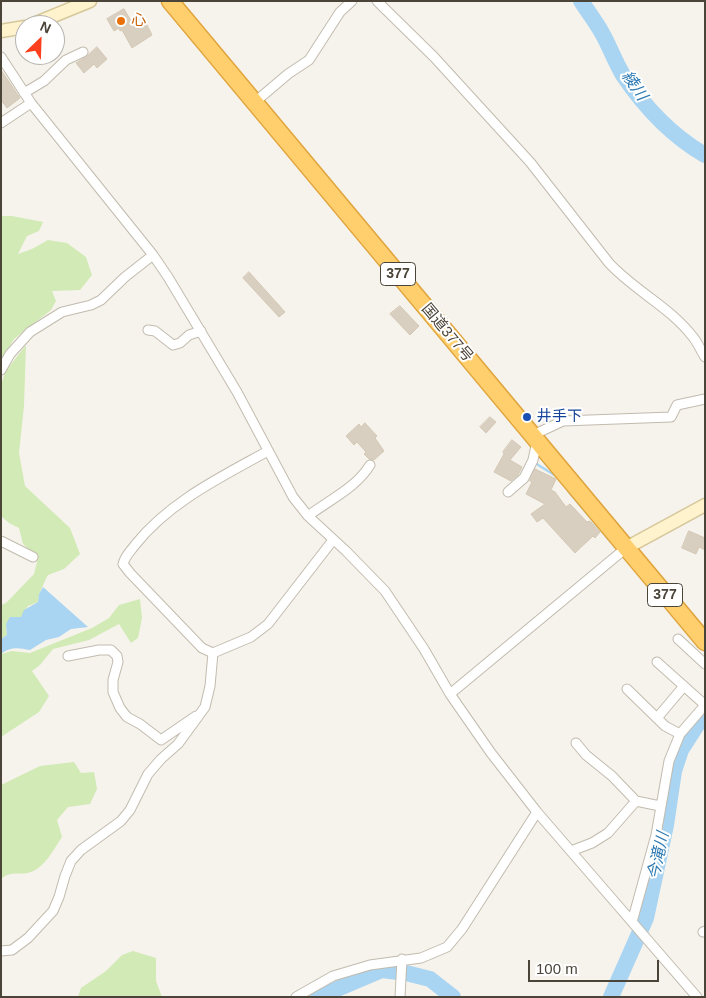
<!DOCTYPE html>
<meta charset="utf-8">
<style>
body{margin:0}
#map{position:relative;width:706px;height:998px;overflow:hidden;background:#f6f3ec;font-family:Helvetica,sans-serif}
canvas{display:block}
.frame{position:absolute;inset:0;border:2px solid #4b4439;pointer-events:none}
.north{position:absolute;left:15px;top:15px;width:50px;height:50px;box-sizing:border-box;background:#fff;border:1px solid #b7b4b0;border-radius:50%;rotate:24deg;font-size:14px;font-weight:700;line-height:20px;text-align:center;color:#4b4439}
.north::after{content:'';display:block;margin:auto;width:18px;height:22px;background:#fc3f1d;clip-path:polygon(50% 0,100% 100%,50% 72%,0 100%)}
.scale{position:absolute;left:528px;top:960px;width:131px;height:22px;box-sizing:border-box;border:2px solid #4b4439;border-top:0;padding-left:6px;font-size:15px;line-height:18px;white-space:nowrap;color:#4b4439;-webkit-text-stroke:4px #fff;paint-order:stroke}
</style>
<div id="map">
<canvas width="706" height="998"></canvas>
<div class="frame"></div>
<div class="north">N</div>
<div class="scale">100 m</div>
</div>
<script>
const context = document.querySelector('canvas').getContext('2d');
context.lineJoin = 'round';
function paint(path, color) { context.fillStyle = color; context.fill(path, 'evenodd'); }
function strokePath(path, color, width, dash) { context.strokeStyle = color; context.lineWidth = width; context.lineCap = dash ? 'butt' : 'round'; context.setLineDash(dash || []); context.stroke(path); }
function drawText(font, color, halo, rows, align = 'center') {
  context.font = font + ' Helvetica,"Noto Sans JP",sans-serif'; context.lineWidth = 4; context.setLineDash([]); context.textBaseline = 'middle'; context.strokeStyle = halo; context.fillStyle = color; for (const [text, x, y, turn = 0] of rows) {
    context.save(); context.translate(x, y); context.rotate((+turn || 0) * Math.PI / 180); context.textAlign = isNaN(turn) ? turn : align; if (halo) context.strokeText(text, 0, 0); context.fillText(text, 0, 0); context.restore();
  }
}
const green = new Path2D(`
 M1,216H12L43,222L39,231L27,236L18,254L32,249L48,240L67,243L86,257L92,275L80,290L52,291L56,301L51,310L14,339L1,360Z
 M26,345L24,406L19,453L25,486L70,528L80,554L64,569L48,575C44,583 39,592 38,602L28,606L21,617H16L6,624L7,635L1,639V605L6,603L34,574L38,558L23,544L19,528L9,523L1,516V386L5,372Z
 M140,599L142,618L138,638L131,643L119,624L89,640L53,649L40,665L32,671L49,696L39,712L1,737V654L12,651L30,653L92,628L109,618L119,605Z
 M74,762L81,773L94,772L97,789L90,804L68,807L57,820L62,837C54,849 45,867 31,872C19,876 12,870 1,879V785L40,766Z
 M133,951L156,958V981L162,997H78L81,988L106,971L122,955Z`);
const water = new Path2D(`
 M43,587L88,627L71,629L59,637L46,640L30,650C19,648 11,646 1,654V639L7,635L6,624L10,617H21L24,610L38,602L39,594Z`);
const stream = new Path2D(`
 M535,463L556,476
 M569,492L610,541`);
const river = new Path2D(`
 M581,1C588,12 596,22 602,33C610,47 615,62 623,75C644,106 672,136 705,155
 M318,997L382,970L406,973L430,979L453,997
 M611,997L646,918L666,825L674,771L681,750L697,725L705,718`);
const building = new Path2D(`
 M124,9L136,29L146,23L152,35L132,48L122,30L120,31L119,28L114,31L107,19Z
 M97,47L107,59L97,68L94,64L84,73L76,63L86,57Z
 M1,70L20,98L7,108L1,100Z
 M249,272L285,312L279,317L243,278Z
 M400,306L419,326L410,335L390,314Z
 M490,417L496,422L486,433L480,427Z
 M365,423L377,436L375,438L384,451L374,460L369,459L364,454L366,452L357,442L354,445L346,436L359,424L361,427Z
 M512,440L521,447L510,460L522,467L518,475L511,481L494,472L504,454L503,452Z
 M535,469L556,479L551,490L555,492L566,507L570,504L587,522L590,521L600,532L595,538L593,536L575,553L543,518L537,522L531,514L545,504L526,494L532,482L530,481Z
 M689,531L705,538V550L699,547L696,554L682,548Z`);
const street = new Path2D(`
 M377,1L434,57L530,162L609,263C635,291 670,307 693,337C698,343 701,351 705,357
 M1,57L31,103L153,255L168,277L237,392L293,497L308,516L346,551L385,591L424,649L450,694L491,753L537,812L697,997
 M24,93L44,81L66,60L83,52
 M255,102L288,74L309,60L340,12L352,1
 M1,123L31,103
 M148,330L155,331L173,345L180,343L189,335L201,331
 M1,370L10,354L30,332L62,312L91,305L101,300L125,277L153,255
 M533,435L563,421L671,417L677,405L705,399
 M508,492L524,478L533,460L537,441
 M308,516C329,500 356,488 370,465
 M1,541L33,557
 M678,639L705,664
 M213,653L202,648L130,573L123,564C125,556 130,552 135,545C169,502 221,477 268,451
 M68,656L99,650H111L117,656L118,662L113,680V692L120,708L127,717L140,724L161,740L196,716
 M657,662L705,705
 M627,689L665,726L680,734
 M450,694L626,548
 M657,718L684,686
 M576,743L586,755L612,776L636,801
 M571,851L592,843L608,833L636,801L660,806
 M632,922L656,835L669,761L680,734L705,705
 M703,932L705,931
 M1,951L12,950L28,938L53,911L59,897L65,876L71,861L81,850L121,821L130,810L148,774L161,759L178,744L205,707L210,686L213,653L251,637L268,624L333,540
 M296,997L333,976L370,965L421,958L447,947L462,929L537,812
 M400,997L402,959`);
const secondary = new Path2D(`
 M31,25L90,1
 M1,31L25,27
 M626,548L705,505`);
const highway = new Path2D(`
 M170,1L705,642`);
const markers = [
 [121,21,5,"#e8710a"],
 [527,417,5,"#1a4fb4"]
];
const shields = [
 [398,274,35],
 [665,595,35]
];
const shieldNames = [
 ["377",398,274],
 ["377",665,595]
];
const foodNames = [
 ["心",131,21]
];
const streetNames = [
 ["国道377号",447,333,50]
];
const transitNames = [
 ["井手下",537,417]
];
const waterNames = [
 ["綾川",634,86,55],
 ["今滝川",659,856,-78]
];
paint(green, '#d2eab5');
paint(water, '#a9d4f2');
strokePath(stream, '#a9d4f2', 2.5);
strokePath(river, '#a9d4f2', 16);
paint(building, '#d8cfc1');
strokePath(building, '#d3c7b4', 1);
strokePath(street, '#c2bbae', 11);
strokePath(secondary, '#d6c79b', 15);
strokePath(highway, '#e0a43c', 19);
strokePath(street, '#fff', 9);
strokePath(secondary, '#fff3cd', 12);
strokePath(highway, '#ffcf6e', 16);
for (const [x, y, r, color] of markers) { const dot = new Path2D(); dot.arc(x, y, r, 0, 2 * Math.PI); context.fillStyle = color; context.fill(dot); strokePath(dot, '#fff', 2); }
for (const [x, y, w] of shields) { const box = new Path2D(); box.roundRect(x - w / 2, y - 11.5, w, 23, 4); context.fillStyle = '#fff'; context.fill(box); strokePath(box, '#4b4439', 1); }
drawText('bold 14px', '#4b4439', null, shieldNames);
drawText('15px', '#c56008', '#fff', foodNames, 'left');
drawText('15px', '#4b4439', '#fff', streetNames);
drawText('15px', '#164399', '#fff', transitNames, 'left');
drawText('italic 16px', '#2e7ab2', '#fff', waterNames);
</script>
